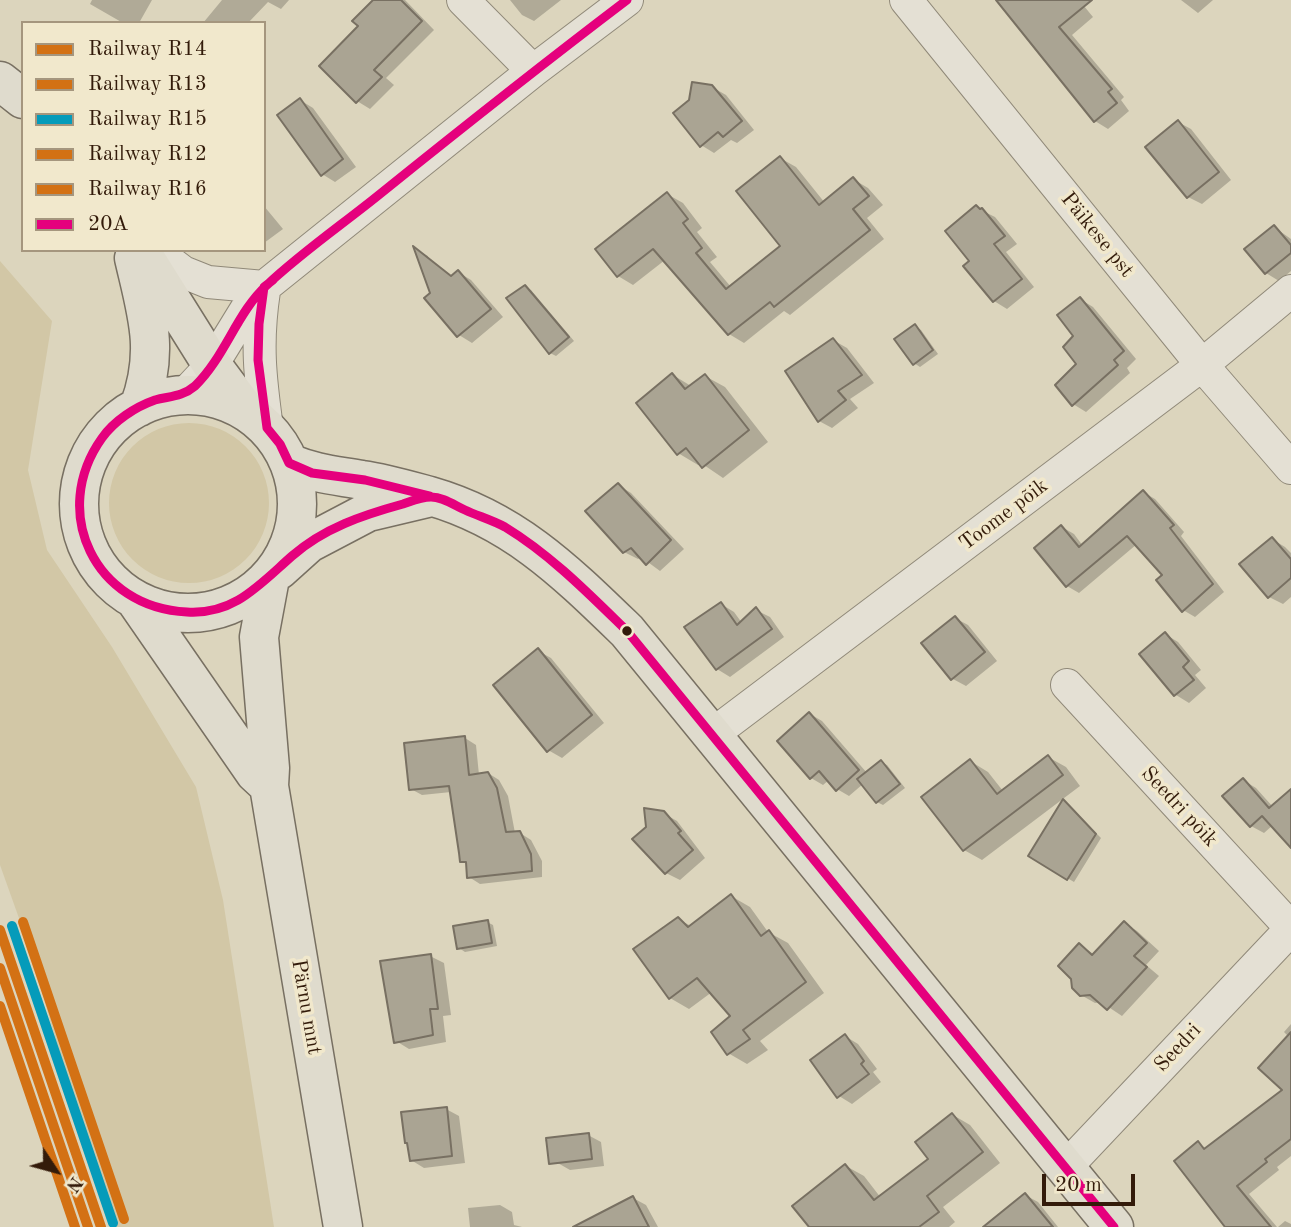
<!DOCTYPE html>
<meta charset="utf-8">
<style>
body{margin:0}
#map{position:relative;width:1291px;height:1227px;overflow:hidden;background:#dcd5bd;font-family:"Old Standard TT",serif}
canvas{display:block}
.legend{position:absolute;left:21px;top:21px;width:245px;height:231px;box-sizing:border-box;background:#f1e8cc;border:2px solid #a5967e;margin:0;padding:9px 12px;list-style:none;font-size:21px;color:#331b0a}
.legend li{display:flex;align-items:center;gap:14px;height:35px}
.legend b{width:35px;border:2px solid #a5967e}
.north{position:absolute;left:21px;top:1136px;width:70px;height:70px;-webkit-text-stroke:5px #f1e8cc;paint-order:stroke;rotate:126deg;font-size:19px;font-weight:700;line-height:28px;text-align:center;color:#331b0a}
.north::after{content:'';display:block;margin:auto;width:24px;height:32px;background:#331b0a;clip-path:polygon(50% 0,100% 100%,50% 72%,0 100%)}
.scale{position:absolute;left:1042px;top:1174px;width:93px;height:32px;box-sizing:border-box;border:4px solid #331b0a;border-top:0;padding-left:9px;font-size:21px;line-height:24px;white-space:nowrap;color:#331b0a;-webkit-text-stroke:5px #f1e8cc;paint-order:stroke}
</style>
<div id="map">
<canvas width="1291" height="1227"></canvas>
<ul class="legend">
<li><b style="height:9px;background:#d37114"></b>Railway R14</li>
<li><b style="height:9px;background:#d37114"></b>Railway R13</li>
<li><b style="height:9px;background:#059bba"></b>Railway R15</li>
<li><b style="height:9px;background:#d37114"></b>Railway R12</li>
<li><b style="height:9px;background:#d37114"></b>Railway R16</li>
<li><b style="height:9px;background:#e5007d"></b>20A</li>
</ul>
<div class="north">N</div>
<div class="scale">20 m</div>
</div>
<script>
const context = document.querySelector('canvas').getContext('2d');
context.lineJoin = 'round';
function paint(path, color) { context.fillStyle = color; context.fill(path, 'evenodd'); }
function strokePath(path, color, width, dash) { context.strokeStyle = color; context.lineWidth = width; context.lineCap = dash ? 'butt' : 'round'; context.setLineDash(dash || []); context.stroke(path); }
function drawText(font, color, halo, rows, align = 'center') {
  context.font = font + ' "Old Standard TT",serif'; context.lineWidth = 7; context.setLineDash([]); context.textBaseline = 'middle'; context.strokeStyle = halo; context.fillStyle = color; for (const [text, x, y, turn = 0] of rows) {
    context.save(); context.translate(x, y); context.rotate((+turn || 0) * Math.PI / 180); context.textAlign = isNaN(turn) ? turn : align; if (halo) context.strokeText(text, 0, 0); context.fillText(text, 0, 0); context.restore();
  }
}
const green = new Path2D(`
 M0,261L52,321L28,470L47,550L112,647L196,787L223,900L274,1227H111L25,935L0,865Z
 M109 503a80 80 0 1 1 160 0a80 80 0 1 1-160 0Z`);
const shadow = new Path2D(`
 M92,0H152L139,23H123L90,4Z
 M222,0H289L281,9L268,2L248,23H203Z
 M375,0H405L434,30L386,78L394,85L370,109L357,101L360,26Z
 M510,0H561L534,21L522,15Z
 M998,0H1079L1093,17L1072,35L1124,97L1121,100L1129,111L1108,129L1095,121Z
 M1181,0H1213L1198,13Z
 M712,87L726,95L754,130L737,143L731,140L714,153L701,145Z
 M300,100L313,108L356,167L335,182L322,174Z
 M1178,122L1191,129L1231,180L1202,204L1188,197Z
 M780,158L796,167L825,203L853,179L868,188L883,205L867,218L884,239L790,315L784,311L744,343L729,334L665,260L633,285L618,276L667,194L683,203L702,228L697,232L717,257L710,262L731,287L782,246Z
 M264,206L283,229L264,243Z
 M981,210L995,217L1017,244L1006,252L1034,287L1007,309L994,301L972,261Z
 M1274,227L1291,239V271L1279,281L1266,273Z
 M416,250L428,256V260L456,283L458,272L471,280L503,317L472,343L459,335L432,294Z
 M525,287L531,290L574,341L556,356L550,353Z
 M1080,299L1093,307L1136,359L1127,368L1130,373L1086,412L1073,404L1079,364L1076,336Z
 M915,326L921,330L938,354L920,367L914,363Z
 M833,340L847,348L874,383L850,399L858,408L832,428L819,421Z
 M673,375L691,386L705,376L725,387L768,442L723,478L701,463L698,465L678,453Z
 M618,485L631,493L684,549L660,571L641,557L638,559L624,552Z
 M1143,492L1155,499L1184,532L1181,536L1224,592L1195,617L1183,610L1164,576L1137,544L1079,593L1067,586L1062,527L1074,534L1083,546Z
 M1272,539L1285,547L1291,553V597L1283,604L1269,597Z
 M721,604L734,612L742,623L756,610L770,617L784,637L730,677L717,669Z
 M955,618L968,625L997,661L966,686L953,679L923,643Z
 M1165,634L1178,642L1201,670L1195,675L1206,688L1189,703L1176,695L1141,654Z
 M538,651L551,658L604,723L562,758L548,750Z
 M810,714L822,721L867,773L881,762L887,765L905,788L883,805L877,802L863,784L849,796L837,789L829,780L823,785L811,778Z
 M465,738L476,745L479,775L488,773L499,780L508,796L515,833H520L531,840L542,861V877L480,884L469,877L468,864L462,861L451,792L422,795L411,789Z
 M1048,757L1066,767L1080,786L982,860L964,850L970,761L988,772L1003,791Z
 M1243,780L1256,788L1273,807L1291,791V846L1273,825L1264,833L1251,826L1225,796Z
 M1064,801L1101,838L1074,882L1030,856Z
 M663,813L677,821L705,858L680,880L666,873L634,840Z
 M731,896L750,907L768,932L788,943L824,993L760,1041L768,1050L747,1064L728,1053L733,1016L712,992L689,1009L670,998L678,919L691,926Z
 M487,922L493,925L497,946L465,952L459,948Z
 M1124,923L1137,931L1159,951L1146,965L1159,976L1122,1016L1101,1002L1095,1003L1081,995L1080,945L1095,955Z
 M430,956L444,963L451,1015L443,1016L446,1042L409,1049L396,1041Z
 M1291,1024V1096L1289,1037L1284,1032Z
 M845,1036L858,1044L877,1069L873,1072L881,1082L852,1104L839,1096Z
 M446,1109L459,1116L465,1163L424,1168L411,1160Z
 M953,1115L970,1125L1000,1163L943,1207L955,1222L949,1227H811L846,1166L864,1176L881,1198L930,1160Z
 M1273,1117L1291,1140V1156L1277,1167L1279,1170L1249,1194L1277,1227H1226L1198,1143L1207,1149Z
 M588,1135L601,1142L604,1166L570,1170L556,1162L545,1140Z
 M1025,1195L1038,1202L1058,1227H997Z
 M633,1198L646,1205L658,1227H589Z
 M500,1205L512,1212L514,1225L522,1227H470L468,1208Z
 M1285,1221L1291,1224V1227H1278Z`);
const building = new Path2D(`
 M373,0H401L422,21L374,70L382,77L356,103L319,66L358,26L352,21Z
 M996,0H1092L1059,27L1112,89L1108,92L1117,103L1094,122Z
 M692,82L712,85L742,121L723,137L718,132L700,147L673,113L689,100Z
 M300,98L343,159L321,176L277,115Z
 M1178,120L1219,172L1187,198L1145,147Z
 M780,156L819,205L853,177L869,196L853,209L870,230L774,307L770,302L728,335L653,249L617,277L595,249L667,192L688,219L683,223L702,248L696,253L726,289L780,246L736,191Z
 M976,205L980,209L982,208L1005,236L994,244L1022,279L993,302L963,266L969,261L945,231Z
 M1274,225L1291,245V253L1265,274L1244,249Z
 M413,246L451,276L458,270L491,309L457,337L424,298L430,293Z
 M525,285L569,337L549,354L506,298Z
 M1080,297L1124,351L1114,360L1118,365L1072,406L1055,385L1076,364L1063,347L1073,336L1057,315Z
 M915,324L933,350L913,365L894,339Z
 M833,338L862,375L838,391L846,400L818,422L785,371Z
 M672,373L685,389L705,374L749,430L702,468L686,448L677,455L636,403Z
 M618,483L671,540L646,565L631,548L623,553L585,511Z
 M1143,490L1174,525L1170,528L1213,584L1182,612L1156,580L1162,575L1127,536L1066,587L1034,548L1061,525L1079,547Z
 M1272,537L1291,559V578L1268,598L1239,564Z
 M721,602L737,625L756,607L772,629L716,670L684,627Z
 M955,616L985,652L951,680L921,643Z
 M1165,632L1189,661L1183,667L1194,680L1174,696L1139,654Z
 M538,648L592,715L547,752L493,685Z
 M809,712L859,770L836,791L819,771L810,779L777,741Z
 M465,736L469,775L488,772L497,788L506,832L520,831L531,854L532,871L467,878L466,862H460L459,853L449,786L409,790L404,743Z
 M1048,755L1063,775L963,851L921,797L970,759L997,794Z
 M881,760L900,784L876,803L857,779Z
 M1243,778L1269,808L1291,789V848L1262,816L1250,827L1222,796Z
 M1063,799L1096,834L1067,880L1028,856Z
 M644,808L664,811L681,831L678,833L693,850L665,874L632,839L646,827Z
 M731,894L761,936L769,930L806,982L743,1030L750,1039L727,1055L711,1032L730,1016L697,978L669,999L633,949L678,917L688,927Z
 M488,920L492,943L457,949L453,926Z
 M1124,921L1147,943L1134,956L1147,967L1107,1010L1090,995L1080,996L1072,988L1071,979L1058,966L1079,943L1092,955Z
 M431,954L438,1009H430L433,1035L394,1043L380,961Z
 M1291,1032V1139L1265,1159L1267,1162L1237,1186L1271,1227H1225L1174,1161L1198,1141L1204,1149L1282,1090L1258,1068Z
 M845,1034L864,1061L861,1064L869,1074L837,1098L810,1060Z
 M447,1107L452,1156L410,1161L407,1143H405L401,1112Z
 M952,1113L983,1152L927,1196L939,1212L919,1227H809L792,1206L845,1164L874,1200L928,1159L915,1142Z
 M589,1133L592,1159L549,1164L546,1138Z
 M1025,1193L1053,1227H983Z
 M633,1196L649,1227H573Z`);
const minor = new Path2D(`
 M463,0L533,71
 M906,0L1202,365L1291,468
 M154,250L183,272L208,282L264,287
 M264,291C256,343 260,377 267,428
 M184,395L212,365L247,308L264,287L533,71L627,0
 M1067,685L1291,928
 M713,734L1202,365L1291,291
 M1066,1167L1291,929`);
const major = new Path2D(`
 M0,81L23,99
 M140,250L212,365L247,412
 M134,258C147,314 160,351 139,407
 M79 504a109 109 0 1 1 218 0a109 109 0 1 1-218 0Z
 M289,463C316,474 334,475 362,480C384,483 408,490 430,496C514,520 566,572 627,631L1114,1227
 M279,570L309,543L368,512L427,498
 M270,578L259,637L270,768L269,786L343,1227
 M136,601L255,773L269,786`);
const bus1 = new Path2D(`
 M627,0C544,63 462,128 380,194C343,224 302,252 267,285C237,312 225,357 195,386C182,397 170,396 155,400C135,407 114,421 102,438C49,512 95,608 187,612C234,615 259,585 292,556C324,528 363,515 403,504C412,501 421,497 431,497C443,497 454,505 465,510C478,516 492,520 505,527C551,555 589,594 627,631L1114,1227
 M273,280L264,287L259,324L258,360L267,428L280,444L289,463L312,473L365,480L430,496`);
const rail1 = new Path2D(`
 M0,930L101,1227`);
const rail2 = new Path2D(`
 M0,968L88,1227`);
const rail3 = new Path2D(`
 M12,926L113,1223`);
const rail4 = new Path2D(`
 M0,1006L75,1227`);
const rail5 = new Path2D(`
 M23,922L124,1219`);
const markers = [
 [627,631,6,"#331b0a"]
];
const streetNames = [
 ["Päikese pst",1097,235,51],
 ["Toome põik",1004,515,-37],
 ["Seedri põik",1179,807,47],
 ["Pärnu mnt",306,1007,80],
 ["Seedri",1178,1048,-47]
];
paint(green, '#d2c7a6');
paint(shadow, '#0003');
paint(building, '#aaa493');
strokePath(building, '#787062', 2);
strokePath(minor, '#908979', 34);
strokePath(major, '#787062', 41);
strokePath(minor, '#e4e0d4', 32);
strokePath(major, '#dfdbcd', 38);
strokePath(bus1, '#e5007d', 9);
strokePath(rail1, '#d37114', 10);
strokePath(rail2, '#d37114', 10);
strokePath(rail3, '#059bba', 10);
strokePath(rail4, '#d37114', 10);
strokePath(rail5, '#d37114', 10);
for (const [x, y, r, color] of markers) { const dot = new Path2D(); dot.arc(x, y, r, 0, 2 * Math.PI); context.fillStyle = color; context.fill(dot); strokePath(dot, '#f1e8cc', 2.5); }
drawText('21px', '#331b0a', '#f1e8cc', streetNames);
</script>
